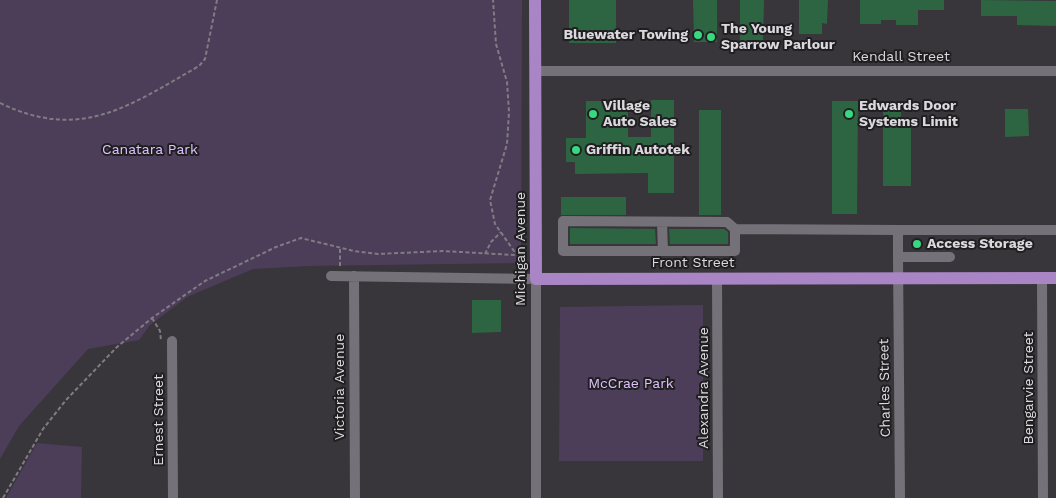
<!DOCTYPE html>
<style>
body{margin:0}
canvas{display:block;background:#38353b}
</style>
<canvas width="1056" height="498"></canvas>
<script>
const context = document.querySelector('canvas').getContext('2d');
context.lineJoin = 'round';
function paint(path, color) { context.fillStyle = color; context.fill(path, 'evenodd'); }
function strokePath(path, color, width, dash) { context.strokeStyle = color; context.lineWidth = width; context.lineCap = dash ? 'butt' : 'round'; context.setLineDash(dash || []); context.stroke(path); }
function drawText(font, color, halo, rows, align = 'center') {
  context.font = font + ' "Work Sans",sans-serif'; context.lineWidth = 4; context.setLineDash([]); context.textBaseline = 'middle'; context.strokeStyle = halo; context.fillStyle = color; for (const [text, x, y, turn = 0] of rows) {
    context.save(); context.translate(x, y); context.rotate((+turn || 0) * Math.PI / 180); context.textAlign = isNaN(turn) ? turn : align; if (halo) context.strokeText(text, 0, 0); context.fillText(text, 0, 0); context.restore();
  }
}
const green = new Path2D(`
 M0,0H522L521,263L308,266L253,269L187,297L150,325L139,340L88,349L19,426L0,459Z
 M703,305V461H559L560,307Z
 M37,443L82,447L81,498H6Z`);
const building = new Path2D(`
 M569,0H616V43H569Z
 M693,0H717V42H694Z
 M740,0H764L763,42H740Z
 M799,0H828L827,24L822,23V34H799Z
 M860,0H944V10H918V25H896V20H881V24H860Z
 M981,0L1056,1V26L1017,25V16H981Z
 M651,100H674V193H648V173L575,174V162H566V138H586V101H628V137H651Z
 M832,101H858L857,214H832Z
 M883,109H901V124H911V186H883Z
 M1005,109H1028L1029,136L1005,137Z
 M699,110H721V215H699Z
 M561,197H626V215H561Z
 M570,228L655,229L656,244H570Z
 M669,229H724L728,232V244H670Z
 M472,300H501V332L472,333Z`);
const path = new Path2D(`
 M0,103C81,142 129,106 199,66L205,59L217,0
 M485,254L491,242L501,232
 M340,266V248
 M152,318L160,331L161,341
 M3,498L43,429L66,400L117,347L152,318L205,281L276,247L301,238L354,251L378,254L443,251L514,255V251L495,224L490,200L507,144L509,112L507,82L496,44L493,0`);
const minor = new Path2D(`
 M535,71H1056
 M662,222L663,251
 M735,229V251H563V221L727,222L735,229L898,230V257
 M898,230H1056
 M331,276L536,279V498
 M354,276L355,498
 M717,278L718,498
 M1042,278L1043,498
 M172,341L173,498
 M900,498L898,257H950`);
const major = new Path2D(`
 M535,0L536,279L1056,278`);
const markers = [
 [698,35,5,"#37d880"],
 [711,37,5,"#37d880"],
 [593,114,5,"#37d880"],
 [849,114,5,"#37d880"],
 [576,150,5,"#37d880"],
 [917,244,5,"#37d880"]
];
const poiNames = [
 ["The Young",721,29],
 ["Sparrow Parlour",721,45],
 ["Bluewater Towing",688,35,"right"],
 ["Village",603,106],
 ["Auto Sales",603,122],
 ["Edwards Door",859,106],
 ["Systems Limit",859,122],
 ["Griffin Autotek",586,150],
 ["Access Storage",927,244]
];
const streetNames = [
 ["Kendall Street",901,57],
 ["Michigan Avenue",521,249,-90],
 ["Front Street",693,263],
 ["Victoria Avenue",340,387,-90],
 ["Alexandra Avenue",704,388,-90],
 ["Charles Street",885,388,-91],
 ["Bengarvie Street",1029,388,-90],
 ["Ernest Street",159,420,-90]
];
const parkNames = [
 ["Canatara Park",150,150],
 ["McCrae Park",631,384]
];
paint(green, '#4c3d59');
paint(building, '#2d6441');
strokePath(path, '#807d82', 2, [4, 2.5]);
strokePath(minor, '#757178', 10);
strokePath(major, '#a985c5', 12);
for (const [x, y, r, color] of markers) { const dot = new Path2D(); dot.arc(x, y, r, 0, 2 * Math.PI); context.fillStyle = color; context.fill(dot); strokePath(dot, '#1f1e20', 2); }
drawText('bold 14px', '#dbd9dd', '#1f1e20', poiNames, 'left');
drawText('14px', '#dbd9dd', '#1f1e20', streetNames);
drawText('14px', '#e0c0fd', '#1f1e20', parkNames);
</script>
